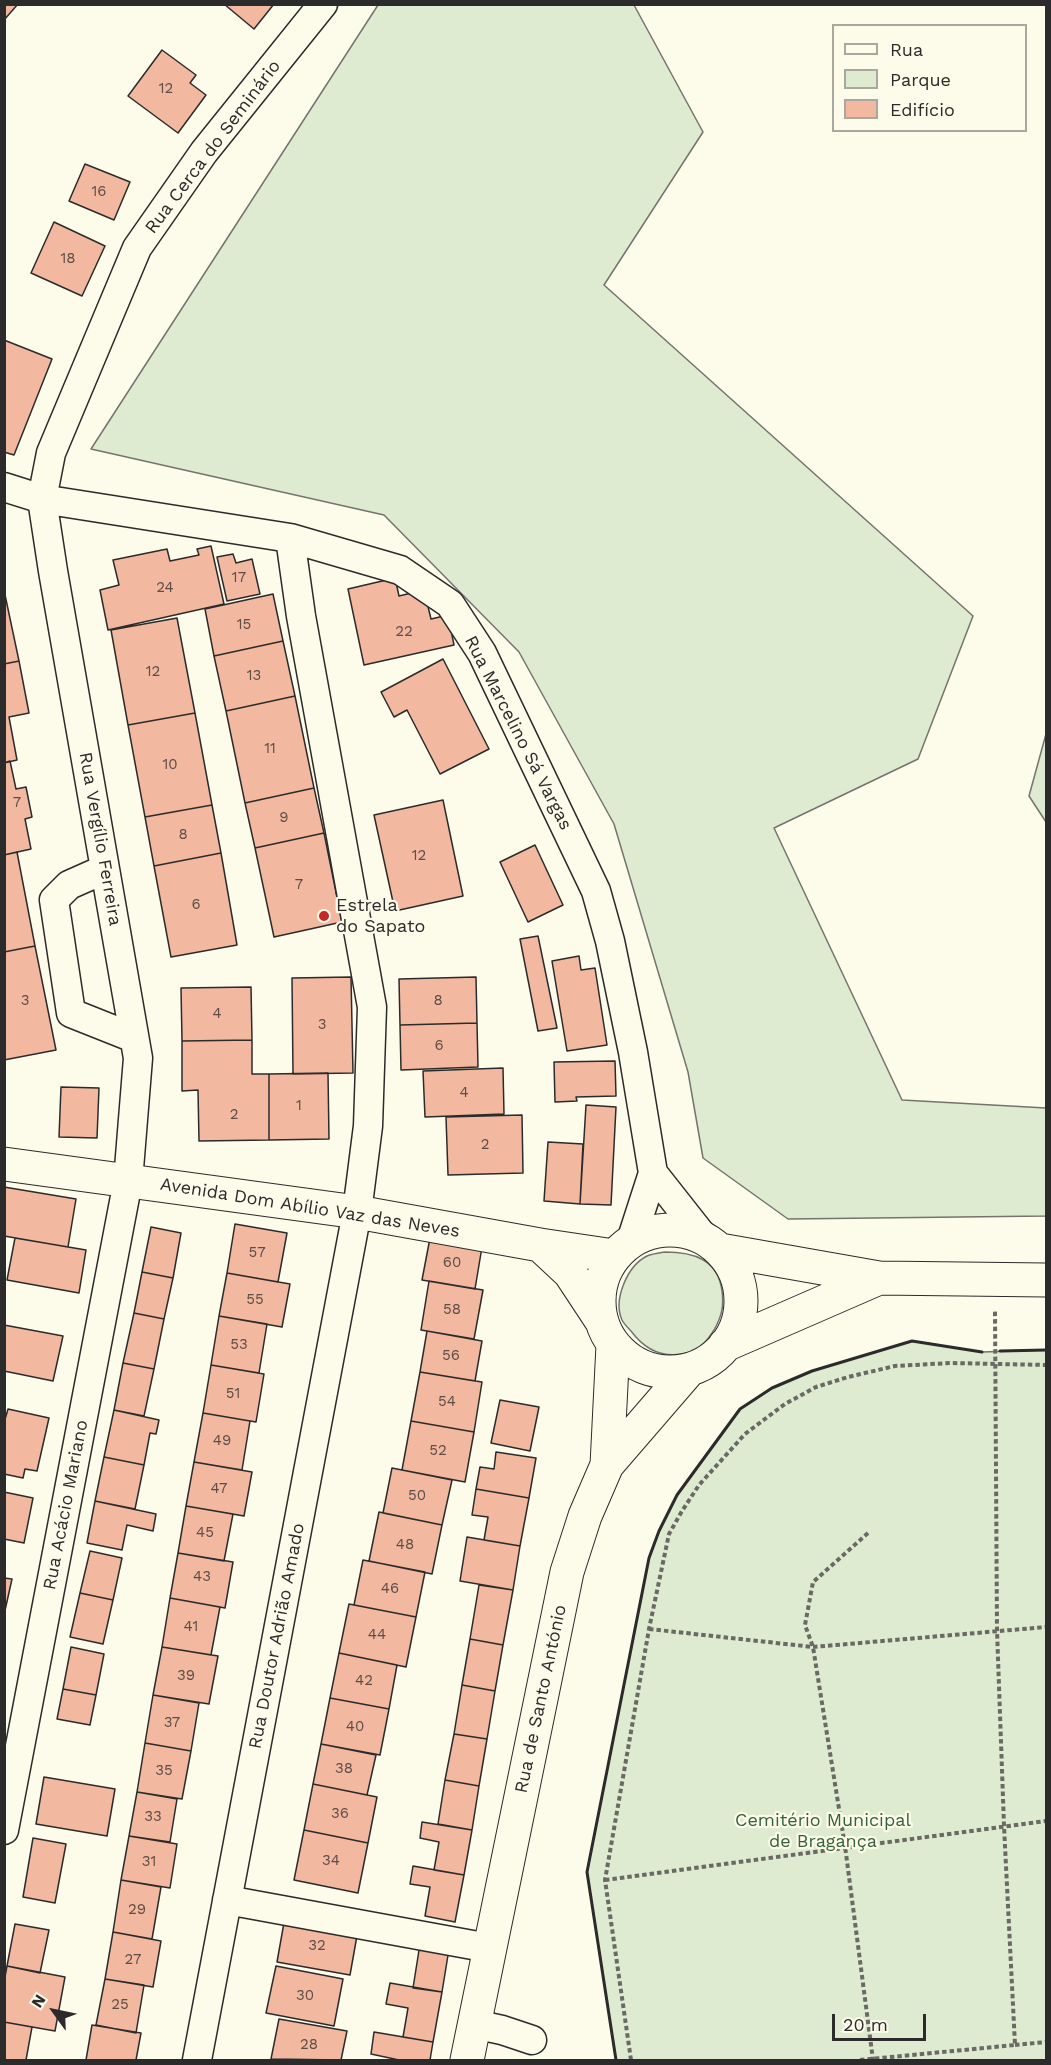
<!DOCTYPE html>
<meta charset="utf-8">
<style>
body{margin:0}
#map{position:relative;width:1051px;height:2065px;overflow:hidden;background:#fdfbea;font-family:"Work Sans",sans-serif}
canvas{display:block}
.frame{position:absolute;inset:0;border:6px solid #2b2b2b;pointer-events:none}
.legend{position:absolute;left:832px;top:24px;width:195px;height:108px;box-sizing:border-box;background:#fdfbea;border:2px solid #a9a89e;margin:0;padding:8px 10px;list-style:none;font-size:18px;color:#2b2b2b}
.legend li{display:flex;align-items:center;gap:12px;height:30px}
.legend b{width:30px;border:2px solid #a9a89e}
.north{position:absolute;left:24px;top:1981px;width:60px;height:60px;-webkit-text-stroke:4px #fdfbea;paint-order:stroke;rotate:303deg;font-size:16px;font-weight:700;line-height:24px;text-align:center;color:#2b2b2b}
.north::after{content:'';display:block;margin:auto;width:21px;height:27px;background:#2b2b2b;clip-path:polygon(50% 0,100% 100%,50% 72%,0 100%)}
.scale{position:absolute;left:832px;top:2014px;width:94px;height:27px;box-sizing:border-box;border:3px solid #2b2b2b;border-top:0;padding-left:8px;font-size:18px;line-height:21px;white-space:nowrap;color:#2b2b2b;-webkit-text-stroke:4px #fdfbea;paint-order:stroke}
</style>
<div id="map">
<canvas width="1051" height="2065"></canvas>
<div class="frame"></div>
<ul class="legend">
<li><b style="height:8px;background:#fdfbea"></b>Rua</li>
<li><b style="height:16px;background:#deebd1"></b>Parque</li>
<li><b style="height:16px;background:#f2b8a0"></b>Edifício</li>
</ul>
<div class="north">N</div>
<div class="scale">20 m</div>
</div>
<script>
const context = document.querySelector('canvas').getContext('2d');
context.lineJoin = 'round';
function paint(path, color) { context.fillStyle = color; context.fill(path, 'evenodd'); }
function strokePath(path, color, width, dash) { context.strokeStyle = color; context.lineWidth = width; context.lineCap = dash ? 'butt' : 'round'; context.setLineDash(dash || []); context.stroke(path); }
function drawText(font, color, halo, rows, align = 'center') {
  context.font = font + ' "Work Sans",sans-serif'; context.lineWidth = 4.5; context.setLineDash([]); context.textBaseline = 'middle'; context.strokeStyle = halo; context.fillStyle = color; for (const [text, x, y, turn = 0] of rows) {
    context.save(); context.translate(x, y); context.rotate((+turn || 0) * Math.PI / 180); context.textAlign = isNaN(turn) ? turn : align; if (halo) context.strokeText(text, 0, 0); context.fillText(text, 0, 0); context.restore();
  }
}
const green = new Path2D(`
 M378,5H634L703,132L604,285L973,616L918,759L774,828L902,1100L1046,1108V1216L788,1219L703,1158L688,1072L614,824L519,652L384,515L91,449Z
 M1046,734V822L1029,796Z
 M665,1252C693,1252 718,1259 722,1291C724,1306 722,1316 714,1330C707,1341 700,1350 687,1353C663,1359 645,1350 631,1331C628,1328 624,1324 622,1320C613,1300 627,1266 647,1256C652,1254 659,1253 665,1252Z
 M912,1341L982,1352L1046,1350V2060H616L587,1872L649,1558L659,1531L677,1495L740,1409L772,1388L812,1371Z`);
const building = new Path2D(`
 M4,4H18L4,20Z
 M224,4H274L254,29Z
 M162,50L196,75L190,83L206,95L178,133L128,96Z
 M85,164L130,182L114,220L69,201Z
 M54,222L105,246L82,296L31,273Z
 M4,340L52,359L14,455L4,452Z
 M211,546L224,604L108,630L100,590L119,585L113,560L167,549L170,561L199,555L197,549Z
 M233,554L236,563L252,559L260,594L227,601L217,557Z
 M395,578L399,596L424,590L431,619L448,615L454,645L364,665L348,589Z
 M4,590L19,661L4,664Z
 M273,594L283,641L214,656L205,609Z
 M177,618L195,713L128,725L111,630Z
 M283,641L295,696L226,711L214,656Z
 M443,659L489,749L440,774L407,710L394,717L381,692Z
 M19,661L29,713L9,717L17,760L4,763V664Z
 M295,696L314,788L245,803L226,711Z
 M195,713L212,805L145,817L128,725Z
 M10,761L16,789L26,787L32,817L25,819L31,849L4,855V763Z
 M314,788L324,833L255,848L245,803Z
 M443,800L463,896L395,911L374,815Z
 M212,805L221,853L154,866L145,817Z
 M324,833L342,922L274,937L255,848Z
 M535,845L563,905L528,922L500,862Z
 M17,852L35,946L4,952V855Z
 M221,853L237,945L171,957L154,866Z
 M538,936L557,1028L538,1031L520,939Z
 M35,946L56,1050L4,1060V952Z
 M579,956L581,970L595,968L607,1045L567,1051L552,961Z
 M351,977L353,1073L293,1074L292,978Z
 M476,977L477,1023L400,1025L399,979Z
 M251,987L252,1040L182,1041L181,988Z
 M477,1023L478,1067L401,1070L400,1025Z
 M252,1040V1074H269V1140L199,1141L198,1090L182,1091V1041Z
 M615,1061L616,1096L576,1097L577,1101L555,1102L554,1062Z
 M503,1068L504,1114L425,1117L423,1071Z
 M328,1073L329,1139L269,1140V1074Z
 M61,1087L99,1088L97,1138L59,1137Z
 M586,1105L616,1107L611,1205L580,1204Z
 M522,1115L523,1173L448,1175L446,1117Z
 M548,1142L583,1144L580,1204L544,1201Z
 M4,1187L76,1199L68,1247L4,1236Z
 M235,1224L287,1233L278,1282L227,1273Z
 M151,1227L181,1233L173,1278L142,1272Z
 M15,1238L86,1250L79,1293L7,1280Z
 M430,1238L482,1247L475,1289L422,1280Z
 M142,1272L173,1278L164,1319L134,1313Z
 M227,1273L290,1284L282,1327L219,1316Z
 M429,1281L483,1290L474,1339L421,1330Z
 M134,1313L164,1319L154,1369L123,1363Z
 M219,1316L267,1324L259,1373L211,1365Z
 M4,1325L63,1336L53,1381L4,1371Z
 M427,1331L482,1341L475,1381L420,1372Z
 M123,1363L154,1369L144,1416L114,1410Z
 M211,1365L264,1374L256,1422L203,1413Z
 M420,1372L482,1382L474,1432L411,1421Z
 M500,1400L539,1407L530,1451L491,1443Z
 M8,1409L49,1418L37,1471L25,1469L23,1478L4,1474V1423Z
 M114,1410L159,1420L156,1434L150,1433L144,1465L104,1457Z
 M203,1413L250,1421L242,1470L194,1462Z
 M411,1421L474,1432L465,1482L402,1470Z
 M496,1452L536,1458L529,1498L476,1489L480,1467L494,1469Z
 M104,1457L144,1465L135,1509L95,1501Z
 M194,1462L252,1472L244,1516L186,1506Z
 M392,1468L452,1480L442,1525L383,1513Z
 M476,1489L529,1498L520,1546L484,1540L488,1517L472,1515Z
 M4,1492L33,1498L24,1543L4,1539Z
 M95,1501L156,1514L153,1531L127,1525L122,1550L87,1543Z
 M186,1506L233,1514L224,1561L178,1553Z
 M379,1512L442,1525L432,1574L369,1561Z
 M467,1537L520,1546L513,1590L460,1581Z
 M90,1551L122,1558L113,1600L80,1593Z
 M178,1553L233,1562L225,1608L170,1598Z
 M363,1560L425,1572L416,1617L354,1605Z
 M4,1578L12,1579L4,1615Z
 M479,1585L513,1590L503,1645L470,1639Z
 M80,1593L113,1600L103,1644L70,1637Z
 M170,1598L220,1607L211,1655L162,1647Z
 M349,1604L416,1617L406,1667L339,1653Z
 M470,1639L503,1645L495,1691L462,1685Z
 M71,1647L104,1654L96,1695L63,1689Z
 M162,1647L218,1656L209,1704L153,1695Z
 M339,1653L397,1665L389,1709L330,1698Z
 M462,1685L495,1691L487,1739L454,1734Z
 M63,1689L96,1695L90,1725L57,1719Z
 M153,1695L199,1703L191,1751L145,1743Z
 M330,1698L389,1709L380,1755L321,1744Z
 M454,1734L487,1739L479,1786L445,1780Z
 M145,1743L191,1751L182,1799L137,1792Z
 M321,1744L376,1755L367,1795L313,1784Z
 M44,1777L115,1789L107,1836L36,1824Z
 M445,1780L479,1786L472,1830L438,1824Z
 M313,1784L377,1797L368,1843L304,1830Z
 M137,1792L177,1799L170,1842L129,1836Z
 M422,1822L472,1830L464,1875L434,1870L439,1842L420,1838Z
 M304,1830L368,1843L358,1893L294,1880Z
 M129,1836L177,1844L170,1888L121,1880Z
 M33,1838L66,1844L55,1903L23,1897Z
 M413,1866L464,1875L455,1922L425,1916L430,1887L410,1884Z
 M121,1880L161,1887L152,1939L113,1932Z
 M285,1917L358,1930L350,1975L277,1962Z
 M15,1924L49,1930L40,1973L7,1966Z
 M113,1932L161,1941L153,1987L105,1979Z
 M420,1944L449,1949L442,1992L413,1988Z
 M7,1966L65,1977L55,2031L4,2022V1982Z
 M276,1966L343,1979L334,2026L266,2013Z
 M105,1979L144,1985L136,2033L96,2025Z
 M390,1983L442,1992L433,2042L403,2037L408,2008L386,2004Z
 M279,2019L347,2031L341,2060L271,2059Z
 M4,2022L32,2027L26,2060H4Z
 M92,2025L141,2033L136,2060H86Z
 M374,2032L433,2042L430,2060H399L371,2054Z`);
const path = new Path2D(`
 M868,1533L813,1582L805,1625L813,1647L845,1846L873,2060
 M649,1629L813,1647L1046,1627
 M605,1880L1046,1821
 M1015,2045L1046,2042
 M631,2060L605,1880L649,1629L669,1534L682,1511L699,1485L745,1434L785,1404L816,1387L848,1377L895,1366L951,1363L1046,1365
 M860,2060L1015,2045L1004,1826L997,1630L995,1311`);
const street = new Path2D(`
 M4,487L42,499L290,538L400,570L450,604L482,653L596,891L610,941L633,1052L653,1173L631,1241
 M105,869L69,885L54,900L71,1013L134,1038
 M653,1173L705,1239
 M4,1830L128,1181L138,1058L53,571L42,499L51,453L137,248L204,152L323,4
 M227,1900L489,1948
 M474,2024L502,2030L532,2040
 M197,2060L357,1212L368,1126L372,1007L301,616L290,538`);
const secondary = new Path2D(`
 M4,1164L357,1212L540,1245L614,1256
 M599 1301a71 71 0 1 1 142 0a71 71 0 1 1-142 0Z
 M540,1245L570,1273L601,1320
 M720,1250L879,1278L1046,1280
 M725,1345L879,1278
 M607,1465L613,1345
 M467,2060L567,1572L585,1516L607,1465L689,1370`);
const wall = new Path2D(`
 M1000,1351L1046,1350
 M616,2060L587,1872L649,1558L659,1531L677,1495L740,1409L772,1388L812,1371L912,1341L982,1352`);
const markers = [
 [324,916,6,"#c62828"]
];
const numberNames = [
 ["12",166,89],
 ["16",99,192],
 ["18",68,259],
 ["17",239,578],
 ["24",165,588],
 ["15",244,625],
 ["22",404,632],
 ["12",153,672],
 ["13",254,676],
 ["11",270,749],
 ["10",170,765],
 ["7",17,803],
 ["9",284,818],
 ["8",183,835],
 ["12",419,856],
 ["7",299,885],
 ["6",196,905],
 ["3",25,1001],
 ["8",438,1001],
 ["4",217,1014],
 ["3",322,1025],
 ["6",439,1046],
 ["4",464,1093],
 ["1",299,1106],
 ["2",234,1115],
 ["2",485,1145],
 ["57",257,1253],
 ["60",452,1263],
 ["55",255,1300],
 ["58",452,1310],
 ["53",239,1345],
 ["56",451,1356],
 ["51",233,1394],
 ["54",447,1402],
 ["49",222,1441],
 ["52",438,1451],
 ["47",219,1489],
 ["50",417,1496],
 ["45",205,1533],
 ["48",405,1545],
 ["43",202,1577],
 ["46",390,1589],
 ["41",191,1627],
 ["44",377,1635],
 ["39",186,1676],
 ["42",364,1681],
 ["37",172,1723],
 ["40",355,1727],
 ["38",344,1769],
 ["35",164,1771],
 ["36",340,1814],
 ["33",153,1817],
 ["34",331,1861],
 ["31",149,1862],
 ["29",137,1910],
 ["32",317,1946],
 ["27",133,1960],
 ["30",305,1996],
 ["25",120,2005],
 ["28",309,2045]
];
const streetNames = [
 ["Rua Cerca do Seminário",213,147,-53],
 ["Rua Marcelino Sá Vargas",518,733,63],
 ["Rua Vergílio Ferreira",100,839,80],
 ["Avenida Dom Abílio Vaz das Neves",310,1208,9],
 ["Rua Acácio Mariano",66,1505,-79],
 ["Rua Doutor Adrião Amado",277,1636,-79],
 ["Rua de Santo António",541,1699,-78]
];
const poiNames = [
 ["Estrela",336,906],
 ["do Sapato",336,927]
];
const parkNames = [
 ["Cemitério Municipal",823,1821],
 ["de Bragança",823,1842]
];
paint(green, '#deebd1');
strokePath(green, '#74746e', 1.5);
paint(building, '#f2b8a0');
strokePath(building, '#2b2b2b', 1.5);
strokePath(street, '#2b2b2b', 31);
strokePath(secondary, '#2b2b2b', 35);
strokePath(path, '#6a6964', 4, [4.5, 3]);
strokePath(street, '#fdfbea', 28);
strokePath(secondary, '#fdfbea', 33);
strokePath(wall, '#2b2b2b', 3);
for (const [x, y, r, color] of markers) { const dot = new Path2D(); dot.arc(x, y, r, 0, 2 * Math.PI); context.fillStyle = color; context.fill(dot); strokePath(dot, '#fdfbea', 2); }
drawText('15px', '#5d4e48', null, numberNames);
drawText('18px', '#2b2b2b', '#fdfbea', streetNames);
drawText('18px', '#2b2b2b', '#fdfbea', poiNames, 'left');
drawText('18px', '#34623c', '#fdfbea', parkNames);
</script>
